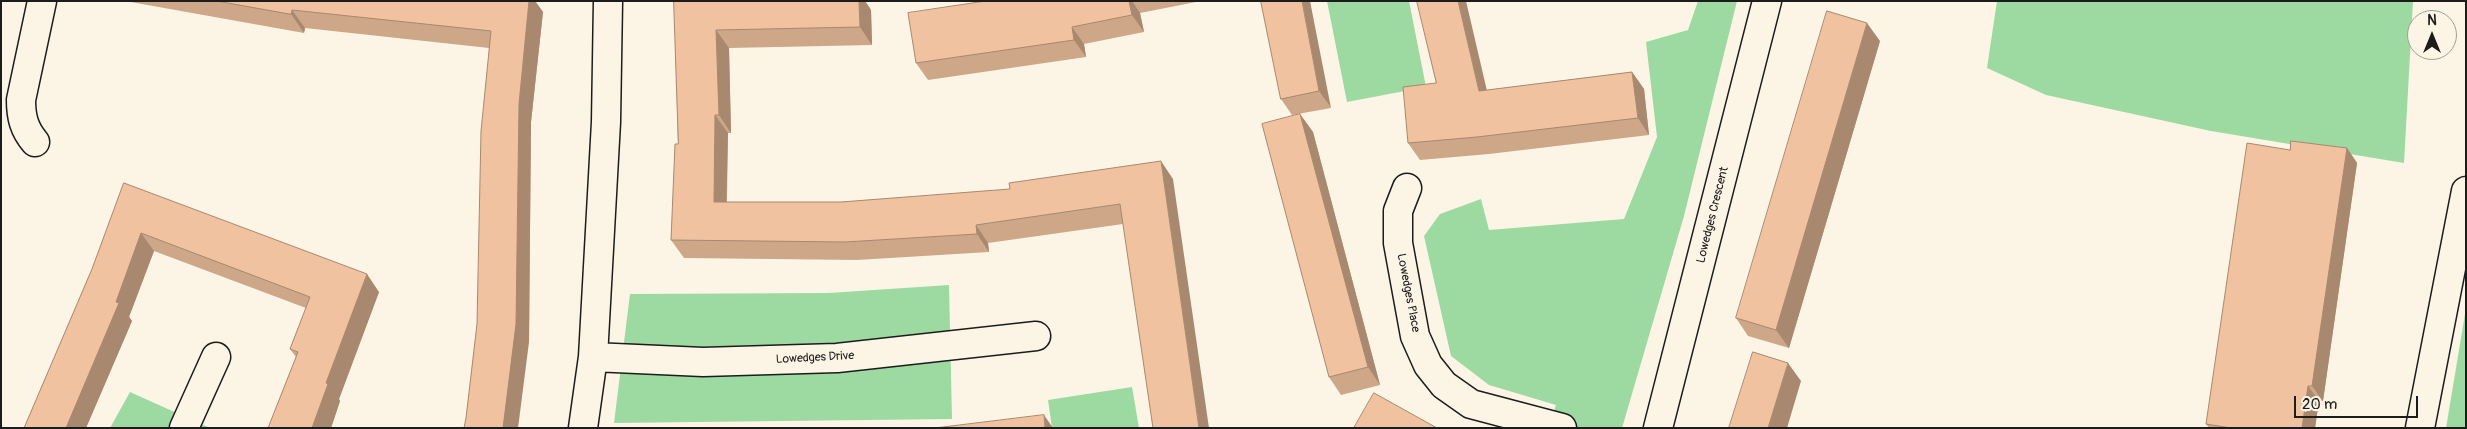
<!DOCTYPE html>
<style>
body{margin:0}
#map{position:relative;width:2467px;height:429px;overflow:hidden;background:#fcf5e5;font-family:Pangolin,sans-serif}
canvas{display:block}
.frame{position:absolute;inset:0;border:2px solid #1c1c1c;pointer-events:none}
.north{position:absolute;left:2407px;top:10px;width:50px;height:50px;box-sizing:border-box;background:#fcf5e5;border:1px solid #a29e95;border-radius:50%;rotate:0deg;font-size:14px;font-weight:700;line-height:20px;text-align:center;color:#1c1c1c}
.north::after{content:'';display:block;margin:auto;width:18px;height:22px;background:#1c1c1c;clip-path:polygon(50% 0,100% 100%,50% 72%,0 100%)}
.scale{position:absolute;left:2294px;top:396px;width:124px;height:22px;box-sizing:border-box;border:2px solid #1c1c1c;border-top:0;padding-left:6px;font-size:15px;line-height:18px;white-space:nowrap;color:#1c1c1c;-webkit-text-stroke:4px #fcf5e5;paint-order:stroke}
</style>
<div id="map">
<canvas width="2467" height="429"></canvas>
<div class="frame"></div>
<div class="north">N</div>
<div class="scale">20 m</div>
</div>
<script>
const context = document.querySelector('canvas').getContext('2d');
context.lineJoin = 'round';
function paint(path, color) { context.fillStyle = color; context.fill(path, 'evenodd'); }
function strokePath(path, color, width, dash) { context.strokeStyle = color; context.lineWidth = width; context.lineCap = dash ? 'butt' : 'round'; context.setLineDash(dash || []); context.stroke(path); }
function drawText(font, color, halo, rows, align = 'center') {
  context.font = font + ' Pangolin,sans-serif'; context.lineWidth = 4.5; context.setLineDash([]); context.textBaseline = 'middle'; context.strokeStyle = halo; context.fillStyle = color; for (const [text, x, y, turn = 0] of rows) {
    context.save(); context.translate(x, y); context.rotate((+turn || 0) * Math.PI / 180); context.textAlign = isNaN(turn) ? turn : align; if (halo) context.strokeText(text, 0, 0); context.fillText(text, 0, 0); context.restore();
  }
}
const green = new Path2D(`
 M1327,1H1409L1426,87L1347,102Z
 M1698,1H1737L1684,216L1622,428H1548L1556,405L1489,385L1451,356L1424,236L1440,214L1481,199L1489,230L1624,219L1657,137L1646,42L1688,30Z
 M1997,1H2413L2404,163L2211,131L2046,95L1987,68Z
 M949,285L952,419L614,423L630,294L829,293Z
 M2466,308V428H2446Z
 M1132,387L1139,428H1052L1048,400Z
 M130,392L210,428H110Z`);
const minor = new Path2D(`
 M35,142C24,129 21,117 21,100L42,1
 M1407,188L1398,211V243L1415,336L1428,365L1444,385L1471,404L1562,428
 M593,357L703,362L837,358L1036,336
 M184,428L216,357
 M583,428L593,357L606,122L608,1
 M1658,428L1767,1`);
const highway = new Path2D(`
 M2420,428L2466,191`);
const wall = new Path2D(`
 M125,1H535L543,12L531,122L529,342L466,418L477,324L489,48L305,28L304,33Z
 M674,1H865L871,10L872,45L729,48L731,133H728L727,202H841L1173,179L1123,224L988,243L989,252L857,260L684,258L671,240L678,144Z
 M986,1H1201L1140,13L1144,32L1084,44L1086,57L928,80L916,63Z
 M1261,1L1331,108L1292,115L1281,99Z
 M1880,41L1789,348L1748,336L1736,318Z
 M1632,72L1644,89L1649,135L1489,154L1420,160L1408,143L1487,90Z
 M1300,114L1313,132L1380,385L1341,395L1329,377Z
 M2347,148L2357,163L2323,401H2319L2315,428H2209L2206,424L2290,150Z
 M124,183L379,292L339,399L340,401L331,428H268L296,357L290,349L306,308L154,251L129,317L132,321L86,428H24L92,269Z`);
const shadedWall = new Path2D(`
 M529,1H535L543,12L531,122L529,342L518,428H503L519,104Z
 M859,1H865L871,10L872,45L860,27Z
 M1129,1H1132L1140,13L1144,32L1132,15Z
 M1302,1H1310L1331,108L1319,91Z
 M1458,1H1466L1491,108L1479,91Z
 M292,10L305,28L304,33L291,14Z
 M1867,23L1880,41L1789,348L1776,330Z
 M1072,27L1084,44L1086,57L1074,40Z
 M716,30L729,48L731,133L719,115Z
 M1632,72L1644,89L1649,135L1638,118Z
 M1300,114L1313,132L1380,385L1368,367Z
 M715,115L728,133L726,220L714,202Z
 M2347,148L2357,163L2323,401L2312,386Z
 M1161,161L1173,179L1209,428H1199Z
 M976,225L988,243L989,252L977,234Z
 M141,233L154,251L129,317L132,321L86,428H66L116,302Z
 M367,274L379,292L339,399L340,401L331,428H312L326,383Z
 M1788,363L1801,381L1787,428H1768Z
 M2308,386L2319,401L2315,428H2302Z
 M1044,415L1053,428H1045Z`);
const building = new Path2D(`
 M217,1H529L519,104L516,324L503,428H464L466,418L477,324L481,131L491,31L292,10L291,14Z
 M674,1H859L860,27L716,30L719,115H715L714,202H841L1010,189L1009,183L1161,161L1199,428H1153L1120,204L976,225L977,234L845,242L671,240L675,144H678Z
 M986,1H1129L1132,15L1072,27L1074,40L916,63L908,13Z
 M1261,1H1302L1319,91L1281,99Z
 M1417,1H1458L1479,91L1632,72L1638,118L1477,137L1408,143L1403,87L1436,83Z
 M1827,11L1867,23L1776,330L1736,318Z
 M1300,114L1368,367L1329,377L1262,124Z
 M2291,141L2347,148L2312,386H2308L2302,428H2231L2206,424L2247,143L2290,150Z
 M124,183L367,274L326,383L328,384L312,428H268L298,352L290,349L310,297L141,233L116,302L119,303L66,428H24L92,269Z
 M1753,352L1788,363L1768,428H1729Z
 M1374,393L1437,428H1354Z
 M1044,415L1045,428H935Z`);
const streetNames = [
 ["Lowedges Crescent",1713,215,-76],
 ["Lowedges Place",1408,293,79],
 ["Lowedges Drive",815,358,-3]
];
paint(green, '#9cdaa1');
strokePath(minor, '#1c1c1c', 31);
strokePath(highway, '#1c1c1c', 31);
strokePath(minor, '#fcf5e5', 28);
strokePath(highway, '#fcf5e5', 28);
paint(wall, '#cea789');
paint(shadedWall, '#a8886f');
paint(building, '#f0c29f');
strokePath(building, '#a8886f', 1);
drawText('12px', '#1c1c1c', '#fcf5e5', streetNames);
</script>
